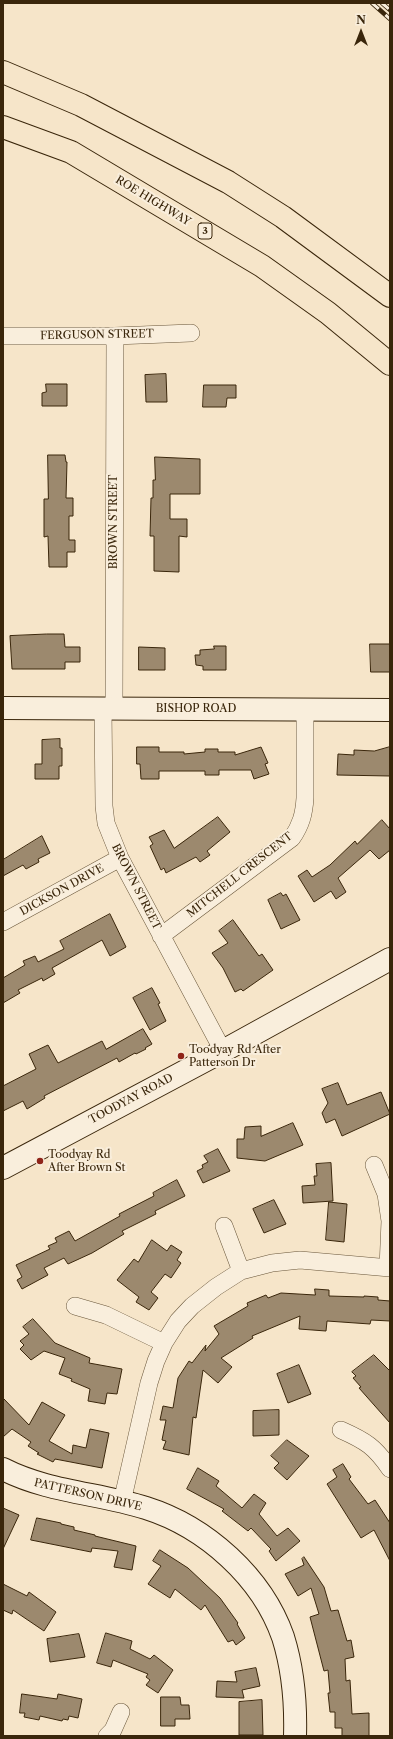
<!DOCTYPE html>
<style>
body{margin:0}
#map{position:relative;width:393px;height:1739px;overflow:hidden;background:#f6e5c9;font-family:"Libre Caslon Text",serif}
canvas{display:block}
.frame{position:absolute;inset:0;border:4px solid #3a260b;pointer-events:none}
.north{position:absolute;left:341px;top:12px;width:40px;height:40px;-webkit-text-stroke:3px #f9eedc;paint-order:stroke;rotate:0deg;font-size:11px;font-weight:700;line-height:16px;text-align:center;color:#3a260b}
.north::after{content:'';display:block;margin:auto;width:14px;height:18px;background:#3a260b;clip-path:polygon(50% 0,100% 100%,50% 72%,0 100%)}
</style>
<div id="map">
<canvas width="393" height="1739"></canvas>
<div class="frame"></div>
<div class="north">N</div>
</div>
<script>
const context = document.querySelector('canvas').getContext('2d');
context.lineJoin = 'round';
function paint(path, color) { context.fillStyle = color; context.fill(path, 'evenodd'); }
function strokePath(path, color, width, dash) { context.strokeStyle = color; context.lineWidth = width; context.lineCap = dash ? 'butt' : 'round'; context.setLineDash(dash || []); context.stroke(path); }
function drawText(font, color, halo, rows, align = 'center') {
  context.font = font + ' "Libre Caslon Text",serif'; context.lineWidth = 4; context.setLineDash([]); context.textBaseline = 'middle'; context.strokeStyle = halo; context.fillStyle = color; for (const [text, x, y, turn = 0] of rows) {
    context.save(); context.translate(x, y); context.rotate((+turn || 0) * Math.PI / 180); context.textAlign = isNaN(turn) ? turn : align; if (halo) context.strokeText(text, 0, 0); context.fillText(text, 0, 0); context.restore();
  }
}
const building = new Path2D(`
 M166,374L167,402H146L145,375Z
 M46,384H67V406H42V393L46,392Z
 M204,385H236V398H227L226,407H203Z
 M48,455H65L66,462H67L66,498H73V516H69V540H75V552H67V567H49L48,536L44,537V499H48Z
 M155,457L200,459V494H170V519H187V537L179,536V572L154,571V536H150L151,498H153V480H155Z
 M47,634H64L65,647H80V662H65V669H12L10,636Z
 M370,644H390V672H371Z
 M214,646H226V670H203V666L196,665L195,655H200V650L214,649Z
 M139,647L165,648V670H139Z
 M60,739V748H62V766H59V779H35V764H42V740Z
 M137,747H159V752H184V754L205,752V749H218V752H235V755L261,747L268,763L265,764L269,774L254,779L251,770H219V775H205V771H159V779H141L140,764H137Z
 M390,747V776L337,775L338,754L354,755V750L374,751Z
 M218,817L230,832L207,851L210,855L200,862L196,857L166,873L164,868L161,870L150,846L153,844L149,837L164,830L174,848Z
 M382,820L390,829V850L379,859L370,850L338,878L346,892L336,899L331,891L314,902L298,876L307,870L312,877L330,865L355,841L357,844Z
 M42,836L50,853L38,859L39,862L26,869L23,865L3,876V860Z
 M281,893L283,896L286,894L300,920L281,929L268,900Z
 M110,914L126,947L110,956L102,940L52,968L55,974L43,981L42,978L18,990L20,993L3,1003V978L25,965L23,961L35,956L38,962L64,949L60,941Z
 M233,920L259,956L262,954L273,970L243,991L241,989L235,992L223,968L212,953L228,943L219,931Z
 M152,988L160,1003L158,1004L166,1021L150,1030L133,998Z
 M143,1029L152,1044L145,1048L146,1049L136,1054L135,1053L119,1062L117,1058L44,1096L45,1098L27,1109L23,1101L3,1111V1086L36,1069L29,1054L48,1045L58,1063L102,1041L106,1049Z
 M338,1083L347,1105L381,1092L390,1114L342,1136L335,1119L326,1123L322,1113L328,1103L322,1089Z
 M293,1123L303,1145L265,1161L237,1158V1139H244L245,1127L261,1126V1136Z
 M218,1149L230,1171L203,1183L197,1171L203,1168L202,1165L208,1162L204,1156Z
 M331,1163L333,1201L303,1203L302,1186L315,1185L314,1176H317L316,1164Z
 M177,1180L185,1196L155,1211L156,1214L122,1231L124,1234L92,1253L68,1264L64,1258L44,1268L48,1275L22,1289L17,1280L22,1277L16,1265L50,1249L48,1246L57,1242L55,1238L69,1231L75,1241L120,1216L119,1214L154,1196L153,1193Z
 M274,1200L286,1224L264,1233L253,1209Z
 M329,1202L347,1204L344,1242L326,1240Z
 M152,1240L167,1251L171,1245L182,1252L177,1260L181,1263L171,1278L165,1274L151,1292L158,1298L149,1310L136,1302L139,1297L117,1280L134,1259L138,1262Z
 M315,1289L329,1290V1296L364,1297V1296L378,1297V1300L390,1301V1321L371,1320L370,1324L327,1321L326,1331L299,1329L300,1316L252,1336L253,1338L221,1358L232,1367L218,1383L203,1370L196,1418L193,1417L189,1455L163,1449L166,1441L162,1440L166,1420H160L163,1406L173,1408L178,1378L189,1361L192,1363L206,1345L205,1351L219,1334L214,1326L248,1306L247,1303L266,1295L268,1298L281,1293L315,1295Z
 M33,1319L55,1343L90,1358L89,1363L122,1369L117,1394L107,1393L105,1404L88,1401L90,1389L71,1381L72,1379L59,1374L65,1358L44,1351L31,1360L20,1349L24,1345L20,1341L29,1334L23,1327Z
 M374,1355L390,1371V1423L359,1388L361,1387L353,1378L356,1376L352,1372Z
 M299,1365L311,1394L288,1403L277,1374Z
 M3,1398L29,1425L42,1402L65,1415L49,1441L72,1454L73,1445L86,1448L90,1429L109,1433L102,1468L55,1459L53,1462L37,1454L39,1453L28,1446L31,1442L12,1429L3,1437Z
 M279,1410V1435L253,1436V1411Z
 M287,1440L309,1456L287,1480L274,1468L279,1463L271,1456Z
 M343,1464L351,1477L349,1479L368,1504L375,1500L390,1523V1561L374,1530L361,1538L327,1484L337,1477L333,1470Z
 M198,1468L219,1481L216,1486L242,1508L254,1494L266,1503L259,1514L277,1536L288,1528L300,1541L276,1561L269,1551L271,1549L251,1528L248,1531L222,1511L224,1509L187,1489Z
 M3,1508L19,1515L3,1549Z
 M37,1518L61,1523V1524L74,1527V1530L95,1535V1536L136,1546L132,1570L114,1567L118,1551L92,1548L91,1552L31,1540Z
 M160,1550L188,1568L220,1598L238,1623L237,1624L245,1638L236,1645L233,1640L228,1642L205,1605L201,1610L175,1589L170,1598L148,1584L161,1566L153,1561Z
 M304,1557L324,1587L331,1611L338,1610L347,1641L351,1640L354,1657L345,1659L346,1681L350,1680L352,1714L369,1713V1736H342V1728H335V1712H330L328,1693H330L328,1670L324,1671L310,1617L319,1614L311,1588L298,1596L285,1574L304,1565L302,1559Z
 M3,1584L27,1596L29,1592L56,1612L44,1631L13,1610L12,1614L3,1610Z
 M106,1633L132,1641L130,1649L150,1659L154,1655L173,1670L158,1693L146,1685L150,1680L146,1677L148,1674L113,1660L111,1667L97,1663Z
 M79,1634L85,1657L50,1662L47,1639Z
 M256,1668L260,1686L242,1690L244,1698L216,1697L217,1681L237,1682L235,1672Z
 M22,1694L57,1699L58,1694L82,1699L78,1718L69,1716L68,1720L63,1719L62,1721L40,1716L39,1720L24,1717L25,1713H20Z
 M161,1697H180L181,1705H189L190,1719H175V1726H161Z
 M262,1700L263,1735H239V1702Z`);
const street = new Path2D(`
 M3,336H115L191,333
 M103,708L104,806L106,823L120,858L223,1051
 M114,708L115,336
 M3,922L120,858
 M161,936L292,838C301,825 304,814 305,798V710
 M374,1165L386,1194L390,1221L388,1268
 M224,1226L241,1271
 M75,1306L106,1315L164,1343
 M341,1430C366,1441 375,1447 390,1469
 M122,1502L149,1383L156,1361L164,1343L178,1321L192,1306L216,1287L241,1271L272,1263L300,1260L390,1268
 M107,1736L113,1730L121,1712`);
const secondary = new Path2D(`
 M3,708L390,710
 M3,1168L223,1051L390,959
 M3,1469C48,1492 98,1493 146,1508C206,1527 262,1577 283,1637C293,1669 296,1702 295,1736`);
const highway = new Path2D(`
 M3,72L81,105L228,182L283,217L390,296
 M3,127L71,152L262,266L328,313L390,364`);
const rail = new Path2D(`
 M372,3L390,19
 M382,3L390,10`);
const markers = [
 [181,1056,4,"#8f2418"],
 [40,1161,4,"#8f2418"]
];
const shields = [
 [205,231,14]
];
const shieldNames = [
 ["3",205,231]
];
const streetNames = [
 ["ROE HIGHWAY",153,201,31],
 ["FERGUSON STREET",97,335,-1],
 ["BROWN STREET",114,522,-90],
 ["BISHOP ROAD",196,709],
 ["MITCHELL CRESCENT",240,875,-38],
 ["BROWN STREET",136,887,63],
 ["DICKSON DRIVE",62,890,-29],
 ["TOODYAY ROAD",131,1099,-28],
 ["PATTERSON DRIVE",88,1495,13]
];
const poiNames = [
 ["Toodyay Rd After",189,1050],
 ["Patterson Dr",189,1063],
 ["Toodyay Rd",48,1155],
 ["After Brown St",48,1168]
];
paint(building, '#9c896e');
strokePath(building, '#3a260b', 1);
strokePath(street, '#69563a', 18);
strokePath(secondary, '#3a260b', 24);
strokePath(highway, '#3a260b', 24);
strokePath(street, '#f9eedc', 17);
strokePath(secondary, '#f9eedc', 22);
strokePath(highway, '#f6e5c9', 22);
strokePath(rail, '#3a260b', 4.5);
strokePath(rail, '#f9eedc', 3, [9]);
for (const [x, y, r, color] of markers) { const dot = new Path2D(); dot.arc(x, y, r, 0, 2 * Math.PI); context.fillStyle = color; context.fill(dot); strokePath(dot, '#f9eedc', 1.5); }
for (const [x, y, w] of shields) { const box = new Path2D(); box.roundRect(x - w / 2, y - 8, w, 16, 3); context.fillStyle = '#f9eedc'; context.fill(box); strokePath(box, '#3a260b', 1); }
drawText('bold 10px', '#3a260b', null, shieldNames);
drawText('11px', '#3a260b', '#f9eedc', streetNames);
drawText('11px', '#3a260b', '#f9eedc', poiNames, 'left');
</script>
